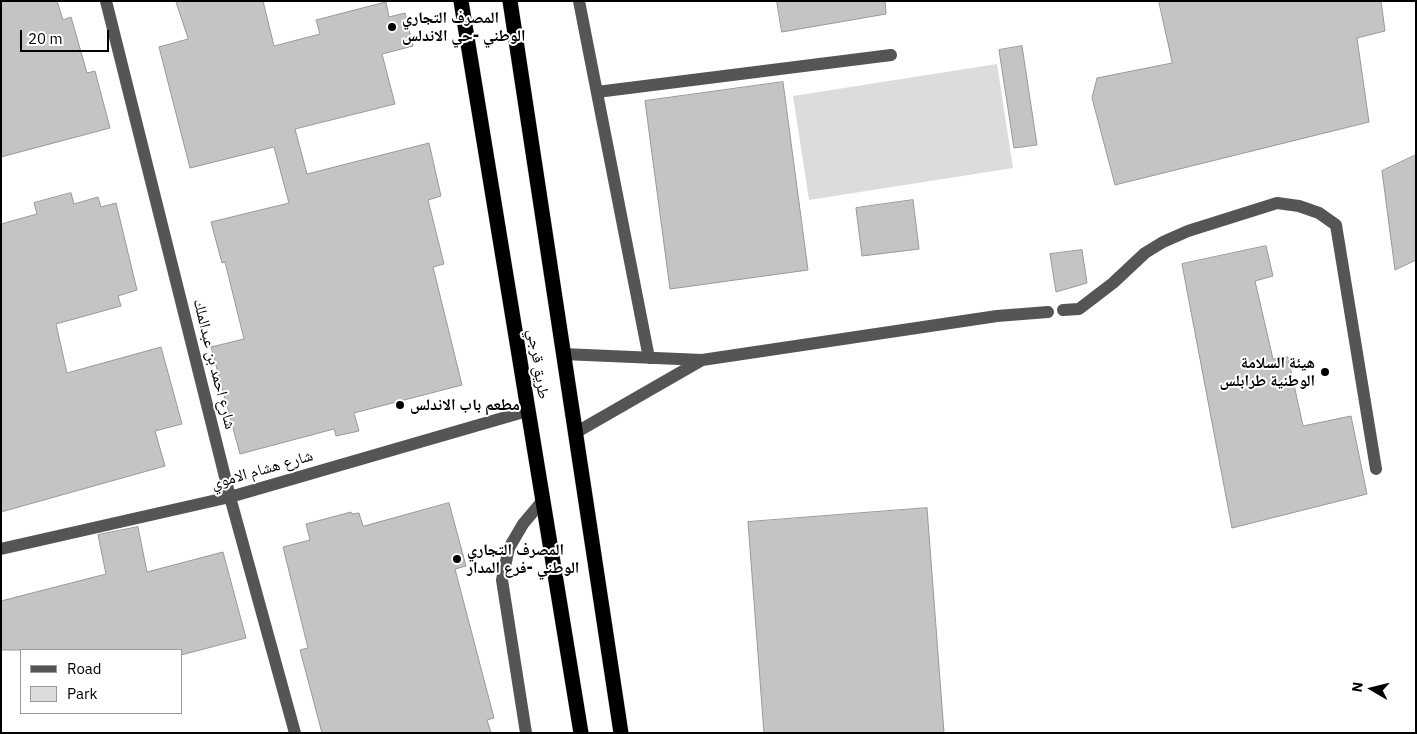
<!DOCTYPE html>
<meta charset="utf-8">
<style>
body{margin:0}
#map{position:relative;width:1417px;height:734px;overflow:hidden;background:#fff;font-family:"IBM Plex Sans",sans-serif}
canvas{display:block}
.frame{position:absolute;inset:0;border:2px solid #000;pointer-events:none}
.legend{position:absolute;left:20px;top:649px;width:162px;height:65px;box-sizing:border-box;background:#fff;border:1px solid #999;margin:0;padding:6px 9px;list-style:none;font-size:15px;color:#000}
.legend li{display:flex;align-items:center;gap:10px;height:25px}
.legend b{width:25px;border:1px solid #999}
.north{position:absolute;left:1347px;top:664px;width:50px;height:50px;-webkit-text-stroke:4px #fff;paint-order:stroke;rotate:278deg;font-size:14px;font-weight:700;line-height:20px;text-align:center;color:#000}
.north::after{content:'';display:block;margin:auto;width:18px;height:22px;background:#000;clip-path:polygon(50% 0,100% 100%,50% 72%,0 100%)}
.scale{position:absolute;left:20px;top:30px;width:89px;height:22px;box-sizing:border-box;border:2px solid #000;border-top:0;padding-left:6px;font-size:15px;line-height:18px;white-space:nowrap;color:#000;-webkit-text-stroke:4px #fff;paint-order:stroke}
</style>
<div id="map">
<canvas width="1417" height="734"></canvas>
<div class="frame"></div>
<ul class="legend">
<li><b style="height:6px;background:#555"></b>Road</li>
<li><b style="height:14px;background:#dcdcdc"></b>Park</li>
</ul>
<div class="north">N</div>
<div class="scale">20 m</div>
</div>
<script>
const context = document.querySelector('canvas').getContext('2d');
context.lineJoin = 'round';
function paint(path, color) { context.fillStyle = color; context.fill(path, 'evenodd'); }
function strokePath(path, color, width, dash) { context.strokeStyle = color; context.lineWidth = width; context.lineCap = dash ? 'butt' : 'round'; context.setLineDash(dash || []); context.stroke(path); }
function drawText(font, color, halo, rows, align = 'center') {
  context.font = font + ' "IBM Plex Sans","Noto Naskh Arabic",sans-serif'; context.lineWidth = 4; context.setLineDash([]); context.textBaseline = 'middle'; context.strokeStyle = halo; context.fillStyle = color; for (const [text, x, y, turn = 0] of rows) {
    context.save(); context.translate(x, y); context.rotate((+turn || 0) * Math.PI / 180); context.textAlign = isNaN(turn) ? turn : align; if (halo) context.strokeText(text, 0, 0); context.fillText(text, 0, 0); context.restore();
  }
}
const green = new Path2D(`
 M997,64L1013,168L809,200L793,96Z`);
const building = new Path2D(`
 M1,1H57L63,20L71,17L87,73L95,71L110,128L1,157Z
 M176,1H263L274,46L320,34L316,20L370,6L386,2L389,17L405,13L413,46L382,54L395,104L295,129L307,174L429,143L441,196L428,200L444,264L433,267L462,385L354,413L359,431L336,436L334,429L240,454L211,347L244,339L225,262L222,263L211,222L289,203L274,147L190,168L159,47L188,39Z
 M777,1H885L886,14L782,32Z
 M1159,1H1381L1385,31L1357,38L1369,122L1115,185L1092,98L1097,78L1172,63Z
 M1022,46L1037,145L1014,148L999,50Z
 M783,82L808,270L670,289L645,101Z
 M1416,155V260L1395,270L1382,171Z
 M71,193L74,204L98,197L101,207L116,203L137,290L118,296L121,306L56,324L67,373L161,347L182,424L155,431L165,466L1,512V224L37,214L34,203Z
 M913,200L919,249L862,256L856,208Z
 M1266,246L1273,276L1255,281L1273,359L1288,357L1303,426L1351,416L1367,494L1232,528L1182,264Z
 M1082,250L1087,283L1056,292L1050,254Z
 M449,503L466,566L455,569L494,718L487,720L491,733H322L300,650L308,648L283,547L310,540L306,524L351,512L352,514L359,513L363,526Z
 M927,508L944,733H764L748,522Z
 M138,527L147,572L223,552L246,638L181,655V650H1V601L106,574L98,535Z`);
const minor = new Path2D(`
 M106,1L230,497L295,733
 M579,1L649,358
 M597,92L891,55
 M1063,310L1079,309L1113,283L1145,253L1163,242L1188,231L1277,203L1299,206L1319,213L1336,225L1376,469
 M563,354L702,360L997,316L1048,312
 M575,433L702,360
 M1,549L230,497L527,411
 M526,733L502,580L509,548L523,524L544,499`);
const highway = new Path2D(`
 M461,1L581,733
 M510,1L621,733`);
const markers = [
 [392,27,5,"#000"],
 [1325,372,5,"#000"],
 [400,405,5,"#000"],
 [457,559,5,"#000"]
];
const poiNames = [
 ["المصرف التجاري",402,18],
 ["الوطني -حي الاندلس",402,36],
 ["هيئة السلامة",1315,363,"right"],
 ["الوطنية طرابلس",1315,381,"right"],
 ["مطعم باب الاندلس",410,405],
 ["المصرف التجاري",467,550],
 ["الوطني -فرع المدار",467,568]
];
const streetNames = [
 ["شارع احمد بن عبدالملك",214,364,76],
 ["طريق قرجي",538,364,81],
 ["شارع هشام الاموي",262,470,-16]
];
paint(green, '#dcdcdc');
paint(building, '#c4c4c4');
strokePath(building, '#999', 1);
strokePath(highway, '#dbdbdb', 16);
strokePath(minor, '#555', 12);
strokePath(highway, '#000', 15);
for (const [x, y, r, color] of markers) { const dot = new Path2D(); dot.arc(x, y, r, 0, 2 * Math.PI); context.fillStyle = color; context.fill(dot); strokePath(dot, '#fff', 2); }
drawText('bold 16px', '#000', '#fff', poiNames, 'left');
drawText('16px', '#000', '#fff', streetNames);
</script>
